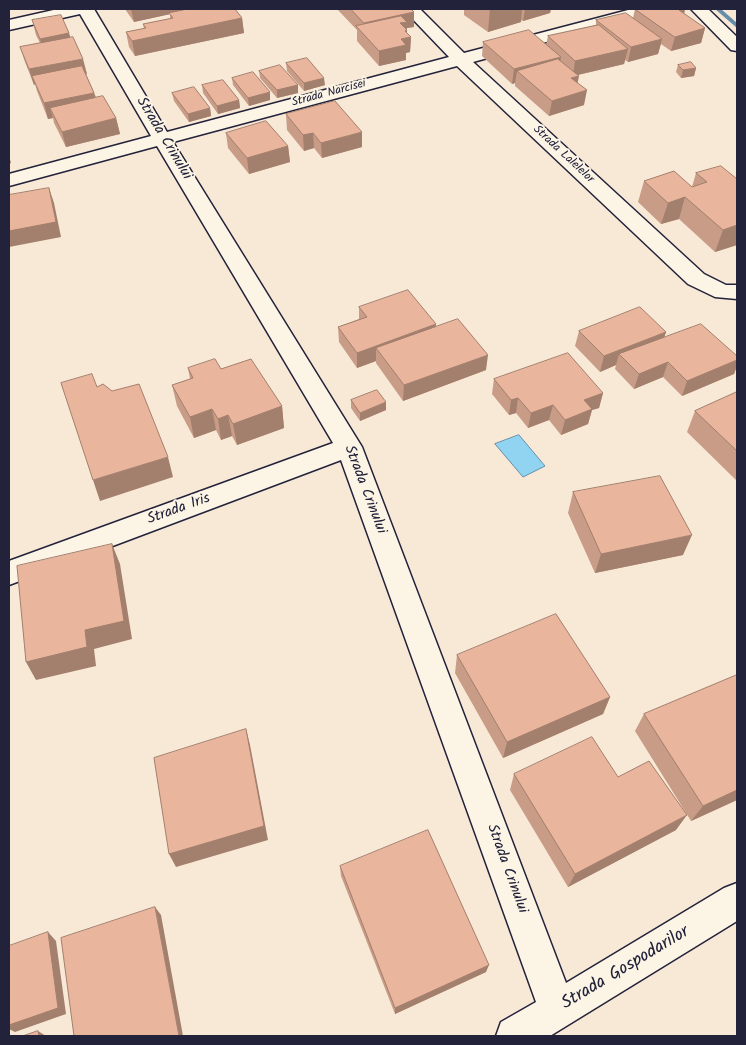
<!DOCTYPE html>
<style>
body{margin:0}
#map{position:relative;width:746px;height:1045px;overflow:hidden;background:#f8e8d6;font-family:Kalam,sans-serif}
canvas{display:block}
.frame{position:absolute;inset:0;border:10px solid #22223b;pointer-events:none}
</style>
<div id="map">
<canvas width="746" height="1045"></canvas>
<div class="frame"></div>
</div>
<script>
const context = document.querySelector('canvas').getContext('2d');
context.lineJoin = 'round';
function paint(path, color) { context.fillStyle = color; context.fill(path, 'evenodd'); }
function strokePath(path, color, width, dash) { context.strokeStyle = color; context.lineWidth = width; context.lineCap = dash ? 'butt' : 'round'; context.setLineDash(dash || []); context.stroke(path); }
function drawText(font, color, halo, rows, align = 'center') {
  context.font = font + ' Kalam,sans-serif'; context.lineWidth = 4; context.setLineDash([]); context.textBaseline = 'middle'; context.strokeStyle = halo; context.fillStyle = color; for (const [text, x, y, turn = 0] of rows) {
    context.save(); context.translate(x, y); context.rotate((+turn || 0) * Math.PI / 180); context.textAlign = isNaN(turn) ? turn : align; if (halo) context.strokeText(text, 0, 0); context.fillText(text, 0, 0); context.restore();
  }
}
const water = new Path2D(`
 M519,435L545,466L523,477L495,444Z`);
const stream = new Path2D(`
 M715,9H721L737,23V28Z`);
const minor = new Path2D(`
 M58,9H94L167,132L449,57L403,9H420L464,53L632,9H658L656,12L473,62L704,274L726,285H737V299L715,297L688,284L457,66L173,142L362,447L566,983L724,888L737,883V921L550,1036H496L501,1022L536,1002L341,460L9,585V561L333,443L157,146L9,186V174L151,136L80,14L9,30V20Z
 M691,9H708L737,37V51L731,50Z`);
const wall = new Path2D(`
 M125,9H235L242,18L244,33L135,56L129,47L126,32L144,29L143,24L170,19V14L134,22Z
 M337,9H411L414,27L407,28V33L411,37L410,52L406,53V60L379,66L357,41V30Z
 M464,9H551L550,13L523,21L521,20V22L488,32L464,15Z
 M635,9H685L684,14L705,28L701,43L671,51L661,44L658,54L628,62L625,60L624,64L578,75V83L584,105L549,116L515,86V83L512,84L482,56L483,42L546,45L548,36L596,25V20L633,18Z
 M32,20L69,33L70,38L87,74H86L96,97L116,118L120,134L66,147L54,123L53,118L48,119L37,91L35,84L34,85L25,62L20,47L40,43L36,35Z
 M286,63L325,85L304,91L287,71Z
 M678,65L696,68L694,76L681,78L676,72Z
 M259,71L298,85V93L277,98L260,78Z
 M232,78L270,100L249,106L233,85Z
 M202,85L239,100L240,108L218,114L203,93Z
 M172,93L210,108L211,116L189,122L174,101Z
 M286,114L362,147L322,158L314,148L304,151L287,130Z
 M226,133L288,146L290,162L249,174L228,148Z
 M696,173L737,179V245L715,252L679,219L661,224L638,202L644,181L692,187Z
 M359,307L436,327L486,370L403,401L376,363V361L357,368L339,342L338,327L359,319Z
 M579,331L666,332L664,337L737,356V366L734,374L682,396L663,377L634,389L615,369L616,365L600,372L575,346Z
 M188,368L221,369L282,406L284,428L237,445L232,436L221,440L216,430L194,438L177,406L172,385L190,379Z
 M494,379L603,393L599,408L592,410L588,424L561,435L549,420L528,428L516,413L509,415L492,394Z
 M737,392V481L687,432L695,411Z
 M351,400L386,410L360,421L351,408Z
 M573,492L683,555L595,573L568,513Z
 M457,655L610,697L603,714L503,758L455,673Z
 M737,675V800L691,821L635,731L644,714Z
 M514,774L618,777L676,830L568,887L510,790Z
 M340,866L486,972L395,1014L341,876Z`);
const shadedWall = new Path2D(`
 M131,9H189V10L134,22Z
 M490,9H522L521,22L488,32Z
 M525,9H551L550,13L523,21Z
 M685,9L682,23L679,10Z
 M414,12V27L407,28V38L411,37L410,52L406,53V60L379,66V51L401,39L364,34V23Z
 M242,18L244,33L135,56L132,41Z
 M705,28L701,43L671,51L675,37Z
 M69,33L73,48L44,54L40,39Z
 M662,39L658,54L628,62L631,47Z
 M628,49L624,64L573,76L575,61Z
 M561,57L559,72L517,71L515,83L512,84L514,69Z
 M83,59L87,74L36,84L32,76L35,84L34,85L29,69Z
 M696,68L694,76L681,78L683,70Z
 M579,76L576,91L571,78Z
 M324,78L325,85L304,91V83Z
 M298,85V93L277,98V90Z
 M587,90L584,105L549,116L552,101Z
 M270,92V100L249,106L248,98Z
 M94,93L98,108H50L53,118L48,119L44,103Z
 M239,100L240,108L218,114L217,106Z
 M210,108L211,116L189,122L188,114Z
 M116,118L120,134L66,147L62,132Z
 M362,132V147L322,158L321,143Z
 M313,133L314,148L304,151L303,135Z
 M288,146L290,162L249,174L247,158Z
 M9,156L11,163L9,164Z
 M49,188L54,203L61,237L9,247V231Z
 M685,197L679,219L661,224L668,203Z
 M737,225V245L715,252L723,230Z
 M436,324L435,340L376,348V361L357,368V353Z
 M666,332L661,347L619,354L616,365L600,372L604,356Z
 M488,355L486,370L403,401L404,385Z
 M737,360V366L734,374L682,396L687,381Z
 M668,362L663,377L634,389L639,374Z
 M603,393L599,408L592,410L588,424L561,435L565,420L584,400Z
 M518,398L516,413L509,415L511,400Z
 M386,402V410L360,421V413Z
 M553,405L549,420L528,428L531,413Z
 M282,406L284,428L237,445L233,424Z
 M212,409L216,430L194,438L190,417Z
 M228,415L232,436L221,440L218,419Z
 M168,457L173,477L100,501L93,480Z
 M692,535L683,555L595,573L601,554Z
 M112,544L120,564L132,639L94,649L96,666L36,680L26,662L85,630Z
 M610,697L603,714L503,758L507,742Z
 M246,729L250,745L268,840L176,867L169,854Z
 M737,790V800L691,821L703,806Z
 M687,815L676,830L568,887L575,874Z
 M155,907L161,915L183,1036H179Z
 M48,932L56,941L66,1014L15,1032L9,1029V1025Z
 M489,965L486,972L395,1014V1008Z
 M38,1031L46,1036H39Z`);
const building = new Path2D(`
 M188,9H235L242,18L132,41L126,32L146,28L143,24L173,18L169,13Z
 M351,9H411L414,12L364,23Z
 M635,9H685L679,10L705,28L675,37Z
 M626,13L662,39L631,47L596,20Z
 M61,15L69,33L40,39L32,20Z
 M401,16L407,22L400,23L407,30L405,31L411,37L401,39L406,45L379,51L356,26Z
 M599,25L628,49L575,61L548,36Z
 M529,30L561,57L514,69L483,42Z
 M73,37L83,59L29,69L20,47Z
 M307,58L324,78L304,83L286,63Z
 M558,59L579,76L571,78L587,90L552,101L517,71Z
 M691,62L696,68L683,70L678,65Z
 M280,65L298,85L277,90L259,71Z
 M82,66L94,93L44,103L32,76Z
 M253,72L270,92L248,98L232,78Z
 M223,80L239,100L217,106L202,85Z
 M194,87L210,108L188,114L172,93Z
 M103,96L116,118L62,132L50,108Z
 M335,101L362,132L321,143L313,133L303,135L286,114Z
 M266,121L288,146L247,158L226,133Z
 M721,166L737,179V225L723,230L685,197L668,203L644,181L674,171L692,187L707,182L696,173Z
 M49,188L56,222L9,231V195Z
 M408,290L436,324L357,353L338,327L367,317L359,307Z
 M640,307L666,332L604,356L579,331Z
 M458,319L488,355L404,385L376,348Z
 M701,324L737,356V360L687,381L668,362L639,374L619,354Z
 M568,353L603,393L584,400L592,409L565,420L553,405L531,413L518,398L511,400L494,379Z
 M215,359L221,369L251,359L282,406L233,424L228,415L218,419L212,409L190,417L172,385L193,378L188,368Z
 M92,374L97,387L103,384L112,391L139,384L168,457L93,480L61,383Z
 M377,390L386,402L360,413L351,400Z
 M737,392V451L695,411Z
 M660,476L692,535L601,554L573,492Z
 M112,544L124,621L85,630L87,647L26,662L17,566Z
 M556,614L610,697L507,742L457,655Z
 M737,675V790L703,806L644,714Z
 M246,729L264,826L169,854L154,758Z
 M592,737L618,777L649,761L687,815L575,874L514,774Z
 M428,830L489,965L395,1008L340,866Z
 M155,907L179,1036H74L61,938Z
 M48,932L58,1008L9,1025V946Z
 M38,1031L39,1036H23Z`);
const farStreetnames = [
 ["Strada Narcisei",329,94,-15],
 ["Strada Lalelelor",563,155,43]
];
const streetNames = [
 ["Strada Crinului",163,139,59],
 ["Strada Crinului",364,490,69],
 ["Strada Iris",179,510,-20],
 ["Strada Crinului",506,869,70]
];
const nearStreetnames = [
 ["Strada Gospodarilor",626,969,-31]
];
paint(water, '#90d4f2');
strokePath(water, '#648da9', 1);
paint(stream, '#648da9');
strokePath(minor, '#22223b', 3);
paint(minor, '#fcf5e5');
paint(wall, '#c89c86');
paint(shadedWall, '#a37f6d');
paint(building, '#e9b59c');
strokePath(building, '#a37f6d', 1);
drawText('12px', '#22223b', '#fcf5e5', farStreetnames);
drawText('15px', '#22223b', '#fcf5e5', streetNames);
drawText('18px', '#22223b', '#fcf5e5', nearStreetnames);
</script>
